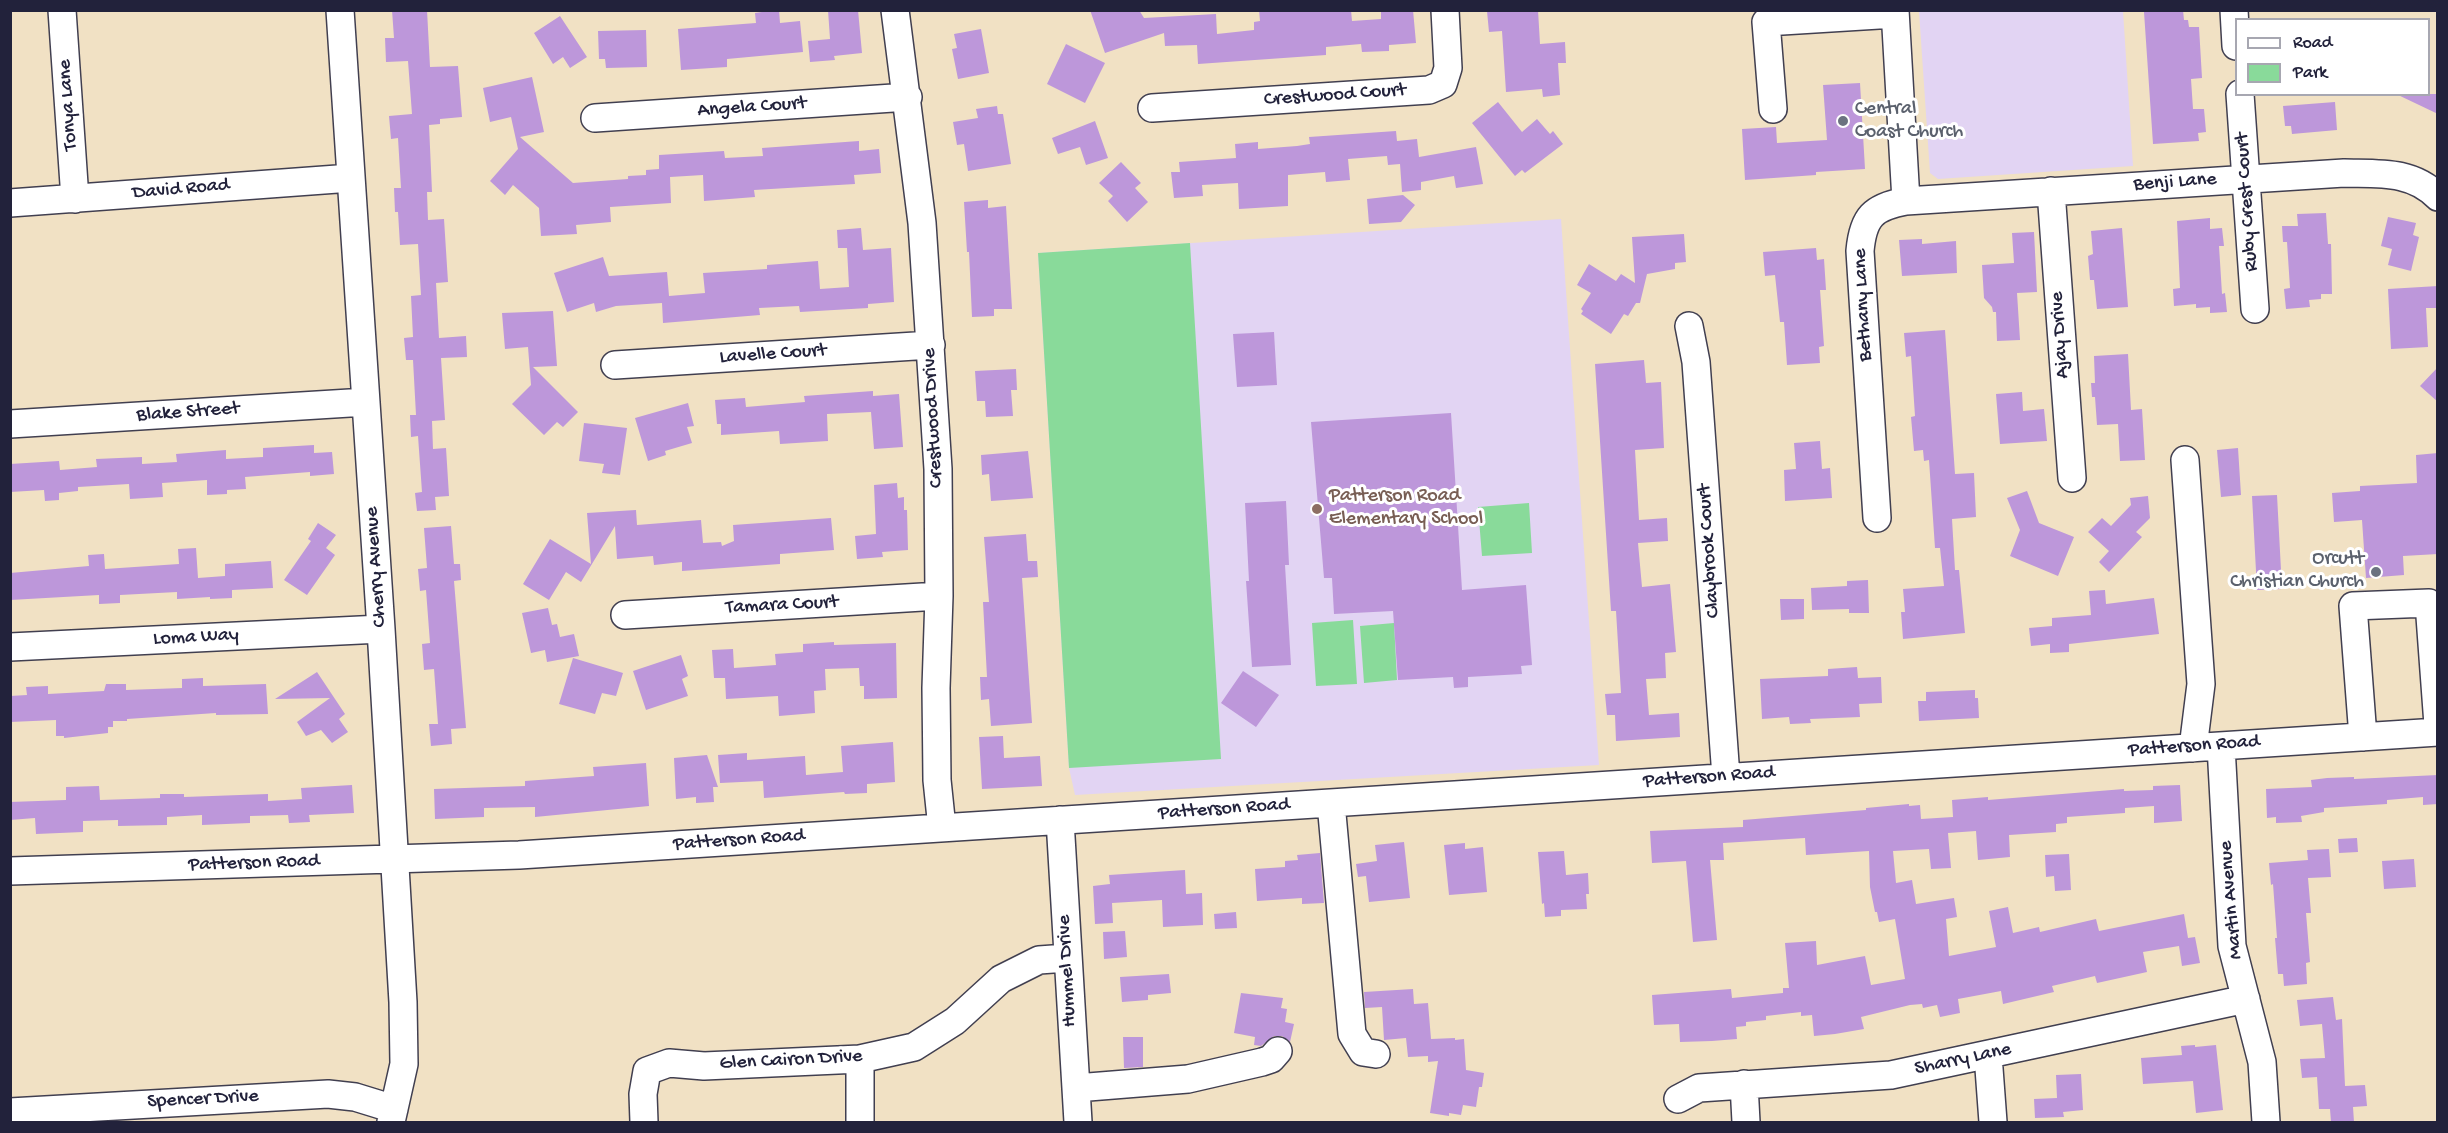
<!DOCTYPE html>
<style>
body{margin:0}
#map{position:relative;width:2448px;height:1133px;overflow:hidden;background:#f1e1c4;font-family:"Gochi Hand",sans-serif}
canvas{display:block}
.frame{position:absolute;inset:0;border:12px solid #22223b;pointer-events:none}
.legend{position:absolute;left:2235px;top:18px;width:195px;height:78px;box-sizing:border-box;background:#fff;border:2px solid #a7a7b1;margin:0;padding:8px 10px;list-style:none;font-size:18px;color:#22223b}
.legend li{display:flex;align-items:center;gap:12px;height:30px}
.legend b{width:30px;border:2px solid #a7a7b1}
</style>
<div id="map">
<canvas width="2448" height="1133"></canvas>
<div class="frame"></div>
<ul class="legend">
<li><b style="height:8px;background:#fff"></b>Road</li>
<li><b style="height:16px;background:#89da9a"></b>Park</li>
</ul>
</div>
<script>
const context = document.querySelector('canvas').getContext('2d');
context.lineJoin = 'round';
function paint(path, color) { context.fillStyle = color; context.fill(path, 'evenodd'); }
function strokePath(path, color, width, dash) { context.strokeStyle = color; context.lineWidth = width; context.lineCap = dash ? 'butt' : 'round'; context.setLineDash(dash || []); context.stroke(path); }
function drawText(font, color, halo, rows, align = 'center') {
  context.font = font + ' "Gochi Hand",sans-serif'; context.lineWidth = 6; context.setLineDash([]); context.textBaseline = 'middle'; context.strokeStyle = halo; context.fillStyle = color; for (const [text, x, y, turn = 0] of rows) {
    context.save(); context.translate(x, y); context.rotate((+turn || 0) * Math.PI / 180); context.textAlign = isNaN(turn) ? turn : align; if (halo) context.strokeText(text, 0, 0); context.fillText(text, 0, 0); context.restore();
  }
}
const built = new Path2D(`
 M1919,11H2123L2133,166L1938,179L1930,173Z
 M1561,219L1599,765L1075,795L1069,768L1038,253Z`);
const green = new Path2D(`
 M1190,243L1221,759L1069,768L1038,253Z
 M1529,503L1532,553L1482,556L1478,507Z
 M1353,620L1357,684L1316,686L1312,623Z
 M1394,623L1397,680L1364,683L1360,626Z`);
const building = new Path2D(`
 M392,10H427L430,67L458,66L462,117L440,119V124L429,125L432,192H427L428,220L444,219L448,282L436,283L439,338L466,336L467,357L441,358L445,420L432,421L433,449L446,448L449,496L435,497L436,510L417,511L415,493L422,492L418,436L411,437L410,415H416L413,360H406L404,338L413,337L411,296L421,295L418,244L400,245L398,212H395L394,188H401L398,138L391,139L389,116L412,114L408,61L386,62L385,38H394Z
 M776,10H779L780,23L800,21L803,52L727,59V67L681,70L678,29L756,23L755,13Z
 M828,10H858L862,53L834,56L835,60L810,62L808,41L830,39Z
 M1090,10H1139L1144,18L1216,14L1217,34L1254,30V22L1260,21L1259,10H1351L1352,21L1381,19V10H1413L1416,43L1389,45V51L1362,52L1361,44L1326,47V55L1198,64L1197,45L1165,46L1164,33L1105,53Z
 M1538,10L1540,44L1565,42L1566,63H1558L1560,95L1543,97L1542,89L1506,92L1502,31L1489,32L1487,11Z
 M2183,10L2184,20H2188L2189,27H2199L2202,78L2191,79L2193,109H2204L2206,132L2198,133L2199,141L2153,144L2144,12Z
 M560,16L587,57L570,68L563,57L553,64L534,33Z
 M981,29L989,73L958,79L952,49L957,48L954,34Z
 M646,30L647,67L606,68L605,59H599L598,31Z
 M1066,44L1105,63L1085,103L1047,84Z
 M532,77L544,132L520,137L573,183L628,179V176L646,175V170L659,169V155L724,151L725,158L763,156L762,148L859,141V151L879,149L881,173L854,175L855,184L754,190L755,197L704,201L703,175L670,177L671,203L610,207L611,222L576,225L577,234L541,236L539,208L513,185L505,195L490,181L518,149L511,117L490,122L483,88Z
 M1860,83L1865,169L1816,172V175L1745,180L1742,129L1776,127L1777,143L1827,140L1823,85Z
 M2396,94H2438V114Z
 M1498,102L1522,132L1537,119L1550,134L1553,131L1563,144L1525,173L1522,170L1515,176L1472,123Z
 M2335,102L2337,130L2292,134L2291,126H2285L2283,106Z
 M997,106L998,114H1003L1011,164L968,171L964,144L957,145L953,122L978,118L976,109Z
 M1095,121L1108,158L1086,165L1080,147L1058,154L1052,138Z
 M1396,131L1397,141L1417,139L1419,157L1476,147L1483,184L1456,188L1454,176L1421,182V190L1402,192L1400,164L1388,165L1387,156L1348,159L1350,180L1326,182L1325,172L1288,175V206L1239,209L1238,183L1202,185L1203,196L1174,198L1171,172H1180L1179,162L1236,158L1235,144L1258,142V149L1297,146L1310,144L1309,137Z
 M1121,162L1141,183L1135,188L1148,202L1127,222L1108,201L1113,196L1099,183Z
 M1403,195L1415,205L1401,222L1369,224L1367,199Z
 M988,200V208L1006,206L1012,309H994V316L972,317L969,252H967L964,202Z
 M2326,213L2328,244H2331L2332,294H2321V299L2309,300L2310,307L2286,309L2284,289L2290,288L2287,242H2283L2282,226H2298L2297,214Z
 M2388,217L2416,223L2413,235L2419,237L2411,271L2388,265L2392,249L2381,246Z
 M2210,218V229L2222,228L2224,246H2219L2222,294L2225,293L2227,312L2210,313V307L2196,308V304L2174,306L2173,289L2180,288L2177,221Z
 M861,228L863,250L891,248L894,302L868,304V308L800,312L799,306L759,308L760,315L663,323L662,303L616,306L596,312L594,303L567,312L554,273L603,257L609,276L667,272L669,296L705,293L703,273L767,269V265L818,261L820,289L849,287L847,248H838L837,230Z
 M2122,228L2128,307L2097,309L2094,280H2090L2088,256L2093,254L2091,231Z
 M2034,232L2037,292L2017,293L2020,340L1997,341L1996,312H1993L1992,307L1984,298L1982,265L2014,263L2012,233Z
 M1684,234L1686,262L1675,263V269L1647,274L1640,303H1636L1628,316L1624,314L1611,334L1581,314L1583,311L1581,309L1591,293L1577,285L1589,264L1616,281L1621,274L1635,283L1632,237Z
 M1922,239V244L1956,241L1957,273L1902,276L1899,240Z
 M1816,248L1817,260L1824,259L1826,290H1820L1824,346L1819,347L1820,363L1787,365L1784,322H1780L1775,275L1765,276L1763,252Z
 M2438,286V308H2426L2428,347L2391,349L2388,289Z
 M553,311L557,366L533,367L578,412L563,427L557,422L544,435L512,404L531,385L528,347L505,349L502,313Z
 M1945,330L1955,474L1974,473L1976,517L1952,519L1955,570H1959L1965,633L1903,639L1901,612H1905L1903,589L1944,586L1940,548H1935L1929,460L1924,461L1923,450L1914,451L1911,417L1915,416L1911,356L1906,357L1904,333Z
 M1274,332L1277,385L1237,387L1233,334Z
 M2128,354L2131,410L2142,409L2145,460L2120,461L2118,424L2097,425L2095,397H2092L2091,383H2095L2094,356Z
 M1644,360L1646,383L1661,382L1664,448L1635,450L1639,520L1667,518L1668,541L1638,543L1642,587L1670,584L1676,652L1665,653L1666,678L1646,679L1649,715L1679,713L1680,737L1616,741L1615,715H1607L1605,694L1621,693L1616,611H1611L1595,364Z
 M2438,367V402L2420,386Z
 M1016,369L1017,390H1011L1013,416L986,417L985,401H977L975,371Z
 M873,391V396L899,394L903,447L874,449L871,412L827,414L828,441L780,444L779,431L721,435V424H717L715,400L745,398L746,407L805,402L804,396Z
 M2022,392L2023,411L2044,409L2047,441L2000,444L1996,394Z
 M688,403L694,426L687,427L692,443L665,451L666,455L648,461L635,418Z
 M1451,413L1462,590L1526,585L1532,665L1521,666L1522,674L1468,677V687L1454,688L1453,677L1398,680L1393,611L1334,614L1332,578H1324L1311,422Z
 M584,423L627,428L620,475L602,473L604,464L579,461Z
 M1820,441L1822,469L1830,468L1832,498L1785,501L1784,470L1796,469L1794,443Z
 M314,445V453L332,452L334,474L310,476V472L245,477L246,489L227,490V494L207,495V480L162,483L163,497L130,499L129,484L78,487V491L59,493V500L45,501L44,490L10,492V464L59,461L60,470L97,467L96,459L142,457V464L177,462L176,454L226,450V459L263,457V448Z
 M2238,448L2241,495L2221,497L2217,450Z
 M1028,451L1033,498L991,501L989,474L982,475L981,455Z
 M2438,453V554L2403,556L2404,575L2366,578L2362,520L2334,522L2332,493L2360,491V486L2417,483L2416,455Z
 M897,483L898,498L904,497V510H907L908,550L882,552L883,557L857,559L855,536L876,534L874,485Z
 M2027,491L2039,523L2074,537L2058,576L2010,556L2020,530L2007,498Z
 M2277,495L2282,589L2257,590L2252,496Z
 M2148,496L2150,518L2136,532L2142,537L2109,572L2099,562L2109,551L2088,532L2102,518L2111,526L2131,505L2130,498Z
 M1286,501L1289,565H1285L1291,665L1252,667L1246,581H1249L1245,503Z
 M636,510L637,525L701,520L703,543L721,542L722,546L734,541L733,525L831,518L834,550L780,554V564L682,571V562L654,565L653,556L617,559L615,526L581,582L566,572L549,600L523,584L550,539L591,564L587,513Z
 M318,523L336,535L326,548L335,555L307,595L284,580L311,541L308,539Z
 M451,526L454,564H460L461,580L454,581L466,728L451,729L452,744L431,746L429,724H438L434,669L424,670L422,644L430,643L426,590L420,591L418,569L427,568L424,528Z
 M1026,534L1028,561H1037L1038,577L1022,578L1032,723L991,726L989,699L981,700L980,677H987L983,602H989L984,537Z
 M196,548L198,578L225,576V564L271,561L273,588L232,590V598L210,599V597L177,599V592L120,595V603L99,604V595L10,600V573L89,566L88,555L104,554L105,569L179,564L178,549Z
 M1868,580L1869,613H1849V609L1812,610L1811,588L1847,586V581Z
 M2105,590L2106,604L2154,598L2159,634L2069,644V652L2050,653V644L2031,646L2029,628L2052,626V618L2091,615L2089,591Z
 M1780,599H1804V619L1781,620Z
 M548,608L552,625L557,624L560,637L574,634L579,656L547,662L545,650L531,653L522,613Z
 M834,642V645L896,643L897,698L864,699V686H860L859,668L825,669L826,690L814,691L815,713L779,716L778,696L726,699L725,678H714L712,650L733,649L734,668L776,665L775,654L803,652V644Z
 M681,655L688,676L682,679L688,696L646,710L633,671Z
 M573,658L623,673L616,696L602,693L595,714L559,704Z
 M1857,667L1858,678L1881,677L1882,703L1859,704L1860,717L1810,719L1811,723L1790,724L1789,717L1762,719L1760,679L1828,676V669Z
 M1243,671L1279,695L1256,727L1221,703Z
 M317,672L345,714L339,719L348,732L332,743L321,730L306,736L297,722L330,698L275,699Z
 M203,678V686L266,684L268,714L216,715V713L127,719V721H113V727H108V733L64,738V736H56V720L10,722V696L27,695L26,687L48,686V694L104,691L106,684H126V690L182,688V679Z
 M1975,690V698H1978L1979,718L1919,721L1918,701H1926V692Z
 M1003,736L1004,758L1040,756L1042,786L982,789L979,737Z
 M893,742L895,782L867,784V793L845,794L844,792L764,798L763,781L720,783L718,755L747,753V760L805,756L806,775L843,772L841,746Z
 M707,755L718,787H713L714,802L696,803V797L676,799L674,758Z
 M646,763L649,806L535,817V807L484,808V817L435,819L434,789L525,786V781L594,776L593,767Z
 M2438,775V804L2423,805V797L2387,800V804L2324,808V812L2301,816L2302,822L2276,823V817L2267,818L2266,789L2312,787L2311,780L2327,778L2354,777V779Z
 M352,785L354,813L309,815L310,822L289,823L288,815L250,816V823L202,825V815L167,817V825L118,826V820L83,821V832L36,834L35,818L10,820V802L66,800V787L99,786L100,800L160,798V794H184V797L268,794V801L302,799L301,788Z
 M2180,785L2182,821L2154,823V806L2125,808V813L2067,817V823L2056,824V832L2009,835L2010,857L1978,860L1976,831L1948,833L1951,868L1931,869L1929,849L1893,851L1896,883L1912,880L1916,904L1954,898L1957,917L1946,919L1949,956L1996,947L1989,911L2008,907L2013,933L2039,927L2040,932L2096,919L2099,931L2184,914L2188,938L2195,937L2200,963L2182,966L2179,946L2143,952L2147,972L2097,983L2095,976L2052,986L2054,992L2003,1004L2001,991L1958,999L1960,1013L1940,1017L1937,1005L1923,1008L1922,1004L1910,1005L1861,1017L1864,1029L1835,1034L1814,1036L1812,1015L1801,1016V1012L1766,1016V1020L1746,1022V1026L1736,1027L1737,1039L1712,1041L1680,1042L1679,1024L1654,1025L1652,995L1731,989L1732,998L1783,993V988H1789L1785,943L1816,941L1817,965L1865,956L1871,985L1905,979L1895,919L1879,922L1877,912H1875L1870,887L1869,851L1806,855L1805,838L1723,843L1724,860H1710L1717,940L1693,942L1686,861L1652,863L1650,831L1743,827V820L1866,810V808L1909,804V806L1920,805L1921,819L1953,817L1952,800L1988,797V800L2124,789V791L2153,790V786Z
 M2357,838L2358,852L2339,853L2338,839Z
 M1404,842L1410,898L1369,902L1366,876L1358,877L1356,864L1377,861L1375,845Z
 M1465,843V849L1483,847L1487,892L1449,895L1444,845Z
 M2329,849L2331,877L2308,878L2311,913H2306L2310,962L2306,963L2307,984L2284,986L2283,974H2278L2275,938H2277L2273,884L2271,885L2269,863L2308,860L2307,850Z
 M1564,851L1566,875L1588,873L1589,894H1586L1587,909L1561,910V916L1545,917L1544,903L1542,904L1538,852Z
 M1320,853L1324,903L1302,904V898L1257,901L1255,869L1285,867V861L1298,860L1297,855Z
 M2069,854L2071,890L2055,891L2054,876L2046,877L2045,855Z
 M2414,859L2416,887L2384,889L2382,861Z
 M1185,870L1186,894L1202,893L1203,925L1163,927L1162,900L1112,903L1113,923L1095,924L1093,886L1110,884L1109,875Z
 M1236,912L1237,928L1215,929L1214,914Z
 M1125,931L1127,957L1104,959L1103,932Z
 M1169,974L1171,993L1148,995V1000L1122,1002L1120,977Z
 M1413,989L1414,1004L1428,1003L1431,1039L1455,1038V1040L1464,1039L1466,1070L1484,1073L1482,1087H1479L1476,1107L1463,1105L1461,1115L1449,1113V1116L1430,1113L1438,1061L1428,1062V1056L1408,1057L1406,1038L1384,1040L1382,1007L1365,1008L1364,992Z
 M1241,993L1283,998L1281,1008L1287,1009L1285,1022L1294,1024L1290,1042L1282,1036H1274L1261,1046L1254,1045L1255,1037L1234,1033Z
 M2333,997L2336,1020L2342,1019L2345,1086L2365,1085L2367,1106L2353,1107L2354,1122H2331L2330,1109H2319L2317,1077L2302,1078L2300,1059L2325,1058L2322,1024L2300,1026L2297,1000Z
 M1123,1037H1143V1067L1124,1068Z
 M2195,1045V1047L2216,1045L2223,1110L2196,1113L2193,1081L2143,1084L2141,1058L2182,1055L2181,1046Z
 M2081,1074L2083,1110L2063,1112L2064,1117L2035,1118L2034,1099L2057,1098L2056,1075Z`);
const minor = new Path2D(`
 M62,10L75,199
 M340,10L381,629L403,1002L404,1064L391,1122
 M895,10L922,223L938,469L939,596L936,688L937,780L942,828
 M1895,10L1906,201
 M2234,10L2236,46
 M2240,94L2255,309
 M1152,108L1429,90L1443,84L1448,68L1445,10
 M1773,109L1766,22L1895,14
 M595,118L908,97
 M2051,191L2072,478
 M10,203L351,178
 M1689,326L1696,362L1726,777
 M615,365L931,345
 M10,424L366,402
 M2185,460L2201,684L2193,748
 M1877,518L1860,251C1863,217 1873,207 1906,201L2344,173C2378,174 2412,170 2438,197
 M625,615L939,596
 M10,647L381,629
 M2363,737L2353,606L2429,603L2438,725
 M2221,746L2232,946L2262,1062L2266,1122
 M1331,803L1352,1034L1363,1052L1376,1054
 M1060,820L1078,1122
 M10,871L519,855L2438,732
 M1988,1055L1993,1122
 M860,1059V1122
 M1744,1084L1746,1122
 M1076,1088L1188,1079L1262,1062L1271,1059L1278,1051
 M1678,1099L1699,1088L1891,1075L2246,999
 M10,1112L328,1094L355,1097L394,1109
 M644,1122L643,1094L647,1071L669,1063L704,1066L860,1059L914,1047L955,1021L1001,979L1039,960L1067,958`);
const markers = [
 [1843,121,6,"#6b7280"],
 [1317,509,6,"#8d6e63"],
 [2376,572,6,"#6b7280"]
];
const streetNames = [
 ["Crestwood Court",1335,96,-4],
 ["Tonya Lane",69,105,-94],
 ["Angela Court",752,108,-4],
 ["Benji Lane",2175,183,-4],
 ["David Road",181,190,-5],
 ["Ruby Crest Court",2248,202,-94],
 ["Bethany Lane",1864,305,-93],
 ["Ajay Drive",2061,335,-94],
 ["Lavelle Court",773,355,-4],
 ["Blake Street",188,413,-4],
 ["Crestwood Drive",934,418,-93],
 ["Claybrook Court",1710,551,-94],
 ["Cherry Avenue",377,567,-94],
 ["Tamara Court",782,606,-3],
 ["Loma Way",196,638,-3],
 ["Patterson Road",2194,747,-4],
 ["Patterson Road",1709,778,-4],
 ["Patterson Road",1224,810,-4],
 ["Patterson Road",739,841,-4],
 ["Patterson Road",254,864,-2],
 ["Martin Avenue",2232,900,-95],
 ["Hummel Drive",1068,971,-93],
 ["Sharry Lane",1963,1060,-12],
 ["Glen Cairon Drive",791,1061,-3],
 ["Spencer Drive",203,1100,-3]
];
const worshipNames = [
 ["Central",1855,110],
 ["Coast Church",1855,133],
 ["Orcutt",2364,560,"right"],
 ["Christian Church",2364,583,"right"]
];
const educationNames = [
 ["Patterson Road",1329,497],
 ["Elementary School",1329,520]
];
paint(built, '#e2d4f3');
paint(green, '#89da9a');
paint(building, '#bd97da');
strokePath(minor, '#413f50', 30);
strokePath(minor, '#fff', 27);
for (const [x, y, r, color] of markers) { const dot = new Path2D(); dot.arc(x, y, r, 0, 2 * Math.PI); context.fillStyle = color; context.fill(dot); strokePath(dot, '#fff', 2); }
drawText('20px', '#22223b', '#fff', streetNames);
drawText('20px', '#5b616d', '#fff', worshipNames, 'left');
drawText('20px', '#785e54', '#fff', educationNames, 'left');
</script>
